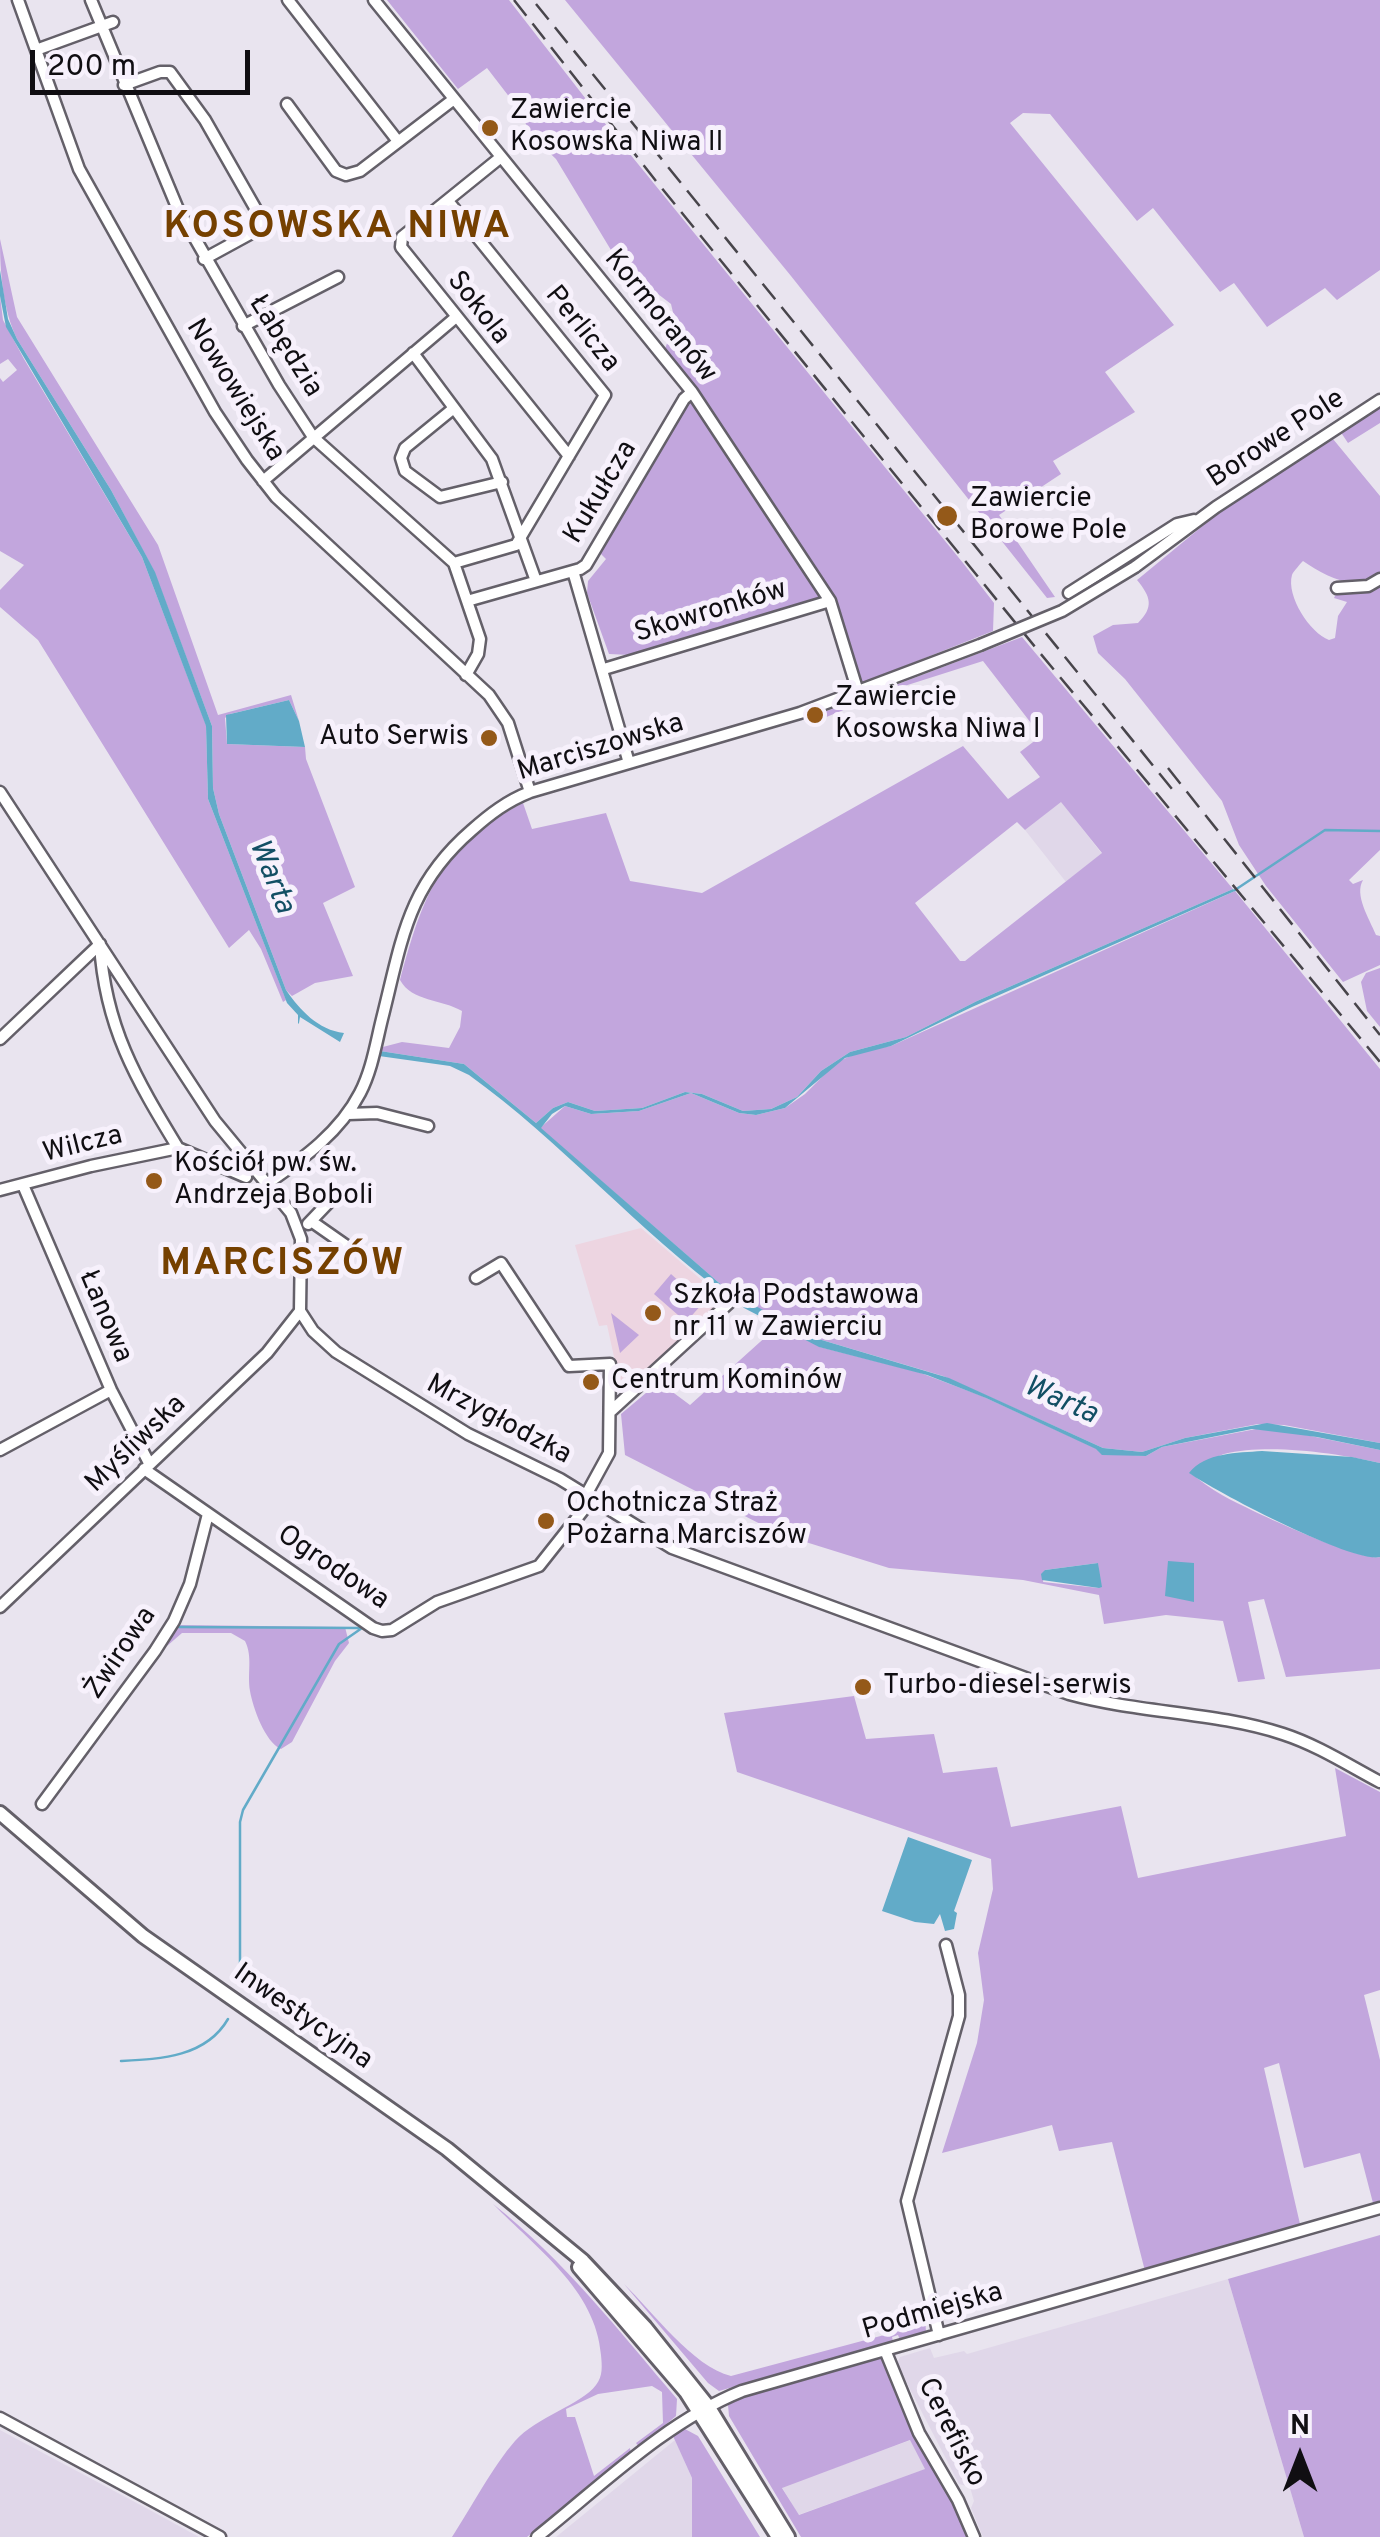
<!DOCTYPE html>
<meta charset="utf-8">
<style>
body{margin:0}
#map{position:relative;width:1380px;height:2537px;overflow:hidden;background:#e9e4ef;font-family:Overpass,sans-serif}
canvas{display:block}
.north{position:absolute;left:1250px;top:2407px;width:100px;height:100px;-webkit-text-stroke:8px #f7f1fc;paint-order:stroke;rotate:0deg;font-size:28px;font-weight:700;line-height:40px;text-align:center;color:#100e12}
.north::after{content:'';display:block;margin:auto;width:35px;height:45px;background:#100e12;clip-path:polygon(50% 0,100% 100%,50% 72%,0 100%)}
.scale{position:absolute;left:30px;top:50px;width:220px;height:45px;box-sizing:border-box;border:5px solid #100e12;border-top:0;padding-left:12px;font-size:30px;line-height:35px;white-space:nowrap;color:#100e12;-webkit-text-stroke:8px #f7f1fc;paint-order:stroke}
</style>
<div id="map">
<canvas width="1380" height="2537"></canvas>
<div class="north">N</div>
<div class="scale">200 m</div>
</div>
<script>
const context = document.querySelector('canvas').getContext('2d');
context.lineJoin = 'round';
function paint(path, color) { context.fillStyle = color; context.fill(path, 'evenodd'); }
function strokePath(path, color, width, dash) { context.strokeStyle = color; context.lineWidth = width; context.lineCap = dash ? 'butt' : 'round'; context.setLineDash(dash || []); context.stroke(path); }
function drawText(font, color, halo, rows, align = 'center') {
  context.font = font + ' Overpass,sans-serif'; context.lineWidth = 10; context.setLineDash([]); context.textBaseline = 'middle'; context.strokeStyle = halo; context.fillStyle = color; for (const [text, x, y, turn = 0] of rows) {
    context.save(); context.translate(x, y); context.rotate((+turn || 0) * Math.PI / 180); context.textAlign = isNaN(turn) ? turn : align; if (halo) context.strokeText(text, 0, 0); context.fillText(text, 0, 0); context.restore();
  }
}
const built = new Path2D(`
 M1061,801L1102,854L1066,882L1025,830Z
 M1228,2279L1304,2537H983L971,2508L974,2501L970,2487L959,2484L897,2364L900,2357L930,2348L934,2358L964,2351L967,2354Z
 M0,2430L146,2508L199,2537H0Z
 M675,2440L692,2478V2537H556Z
 M911,2440L926,2469L798,2515L782,2487Z`);
const education = new Path2D(`
 M641,1228L725,1300L622,1393L607,1325L599,1326L575,1245Z`);
const green = new Path2D(`
 M387,0H509L603,121L963,563L994,603L993,631L862,683L860,681L836,607L665,349L675,321L671,304L620,265L556,159L534,138L514,103L487,68L458,89Z
 M565,0H1380V270L1337,300L1325,288L1267,327L1234,283L1220,292L1153,208L1137,221L1050,114L1023,113L1010,123L1174,325L1105,372L1135,412L1053,461L1061,474L999,515L1055,597L1047,598L791,276Z
 M0,239L17,317L158,545L218,715L291,695L299,721L289,700L230,714L225,718L227,744L305,747L306,759L355,887L323,903L353,976L315,983L292,996L286,990L219,814L213,788L212,726L154,571L111,490L17,339C3,309 0,274 0,239Z
 M0,296L3,320L24,359L142,557L206,725L208,799L286,1000L283,1002L261,949L249,930L229,948L38,640L0,607V590L24,565L0,551V378L3,382L17,370L8,359L0,364Z
 M689,402L696,406L821,594L816,599L630,655L609,654L587,593L588,581L606,559L600,553L674,420Z
 M1380,408V423L1348,443L1340,431Z
 M1333,439L1380,496V573C1354,593 1325,576 1303,561C1301,563 1293,572 1292,575C1286,596 1310,633 1329,640L1335,638L1338,616L1347,602L1334,598L1338,590L1380,580V850L1349,880L1353,884L1363,880C1354,895 1369,918 1376,935L1380,936V965L1343,982L1266,886L1239,845L1222,801L1125,679L1098,653L1093,636L1113,625L1138,623C1154,607 1151,597 1137,580L1222,510Z
 M1022,637L1233,889L977,1001L906,1037L850,1052L821,1071L797,1097L771,1109L743,1111L702,1094L685,1092L642,1108L595,1111L568,1102L553,1108L536,1123L464,1064L380,1051L379,1048L402,1042L449,1048L460,1027L462,1011C442,999 412,1002 400,980C423,895 440,846 523,803L532,829L606,813L630,881L702,893L963,746L1008,799L1040,777L1020,752L1041,736L983,661L895,689L819,720L811,717ZM1061,802L1102,853L965,961H960L915,903L1017,822L1025,830Z
 M1235,891L1380,1069V1443L1284,1425L1258,1424L1185,1438L1142,1452L1103,1448L943,1376L815,1338L733,1295L540,1128L565,1106L591,1114L639,1111L691,1093L739,1113L756,1115L785,1108L805,1094L837,1062L862,1051L891,1046Z
 M1380,968V1027L1367,1011L1361,982L1366,973Z
 M671,1274L703,1303L686,1322L654,1294Z
 M611,1313L639,1335L620,1353Z
 M780,1324L820,1347L918,1372L982,1396L1106,1453L1146,1456L1162,1447L1256,1429L1291,1432L1380,1450V1463C1337,1453 1268,1443 1224,1454C1212,1458 1200,1467 1190,1473C1200,1480 1211,1489 1222,1495C1244,1508 1361,1562 1380,1557V1669L1286,1677L1264,1599L1248,1602L1265,1679L1238,1682L1223,1621L1166,1615L1104,1624L1099,1595L1023,1580L889,1568L780,1534L625,1455L621,1414L659,1382L690,1405ZM1098,1563L1099,1588L1043,1582L1045,1570Z
 M178,1625L345,1627L349,1643L335,1661L292,1742L281,1749C265,1742 253,1708 250,1691C247,1673 253,1657 245,1641L231,1633H182L167,1646Z
 M854,1696L866,1739L934,1734L943,1773L997,1767L1011,1827L1121,1806L1138,1878L1346,1836L1335,1768L1380,1792V1990L1364,1995L1380,2060V2201L1373,2203L1360,2153L1304,2168L1279,2063L1264,2068L1300,2224L1145,2271L1112,2142L1059,2151L1052,2125L942,2153L977,2043L984,2000L978,1953L993,1889L991,1859L737,1772L724,1713Z
 M493,2204C563,2259 620,2332 677,2399L676,2416L639,2447L636,2443L663,2423L662,2392L652,2386L598,2394L566,2409L567,2417H575L594,2476L630,2448L631,2455L527,2537H452C471,2508 493,2466 515,2441C536,2417 581,2405 596,2385C603,2376 602,2366 601,2355C596,2290 536,2248 493,2204Z
 M1380,2235V2537H1304L1228,2279Z
 M624,2284C652,2311 693,2367 731,2376L918,2326L925,2318L926,2332L900,2340L898,2335L892,2337L893,2341L719,2391L708,2383Z
 M878,2356L883,2357L970,2537H801L729,2416L728,2405L750,2394ZM910,2440L925,2469L799,2515L782,2488Z
 M685,2429L698,2436L760,2537H692V2478L673,2436Z`);
const water = new Path2D(`
 M0,270L8,319L17,339L111,490L155,572L212,726L213,788L219,814L286,990C300,1010 318,1030 344,1033L340,1042L300,1017L299,1023L298,1024V1015L287,1003L208,799L206,726L142,557L6,327L0,296Z
 M289,700L299,721L305,747L227,744L226,715Z
 M1233,889L1235,891L972,1007L891,1046L845,1058L785,1108L756,1115L739,1113L691,1093L639,1111L591,1114L565,1106L552,1114L541,1128L733,1295L730,1298C638,1231 561,1141 469,1075L450,1066L379,1056L380,1051L464,1064L536,1123L553,1108L568,1102L595,1111L642,1108L685,1092L702,1094L743,1111L771,1109L797,1097L821,1071L850,1052L906,1037L977,1001Z
 M737,1296L815,1338L949,1378L1103,1448L1142,1452L1185,1438L1267,1423L1380,1443V1450L1317,1437L1252,1429L1162,1447L1146,1456L1102,1455L1096,1449L986,1398L927,1375L819,1347L744,1308L735,1299Z
 M1262,1451L1352,1457L1380,1463V1557C1354,1564 1216,1492 1189,1473C1206,1452 1237,1453 1262,1451Z
 M1168,1561L1194,1563V1602L1165,1596Z
 M1098,1563L1102,1587L1099,1588L1042,1580L1041,1574L1045,1570Z
 M908,1837L972,1860L954,1911L957,1913L954,1929L945,1931L940,1914L934,1924L915,1922L882,1911Z`);
const stream = new Path2D(`
 M1235,890L1325,830L1380,831
 M179,1627L361,1628
 M240,1985V1822L243,1810L339,1644L362,1628
 M121,2061C161,2059 206,2057 228,2019
 M733,2435L791,2531`);
const minor = new Path2D(`
 M18,0L79,169L215,412L247,460L276,497L489,695L508,723L530,792
 M91,0L177,207L279,385L313,437L454,563L480,639L478,654L466,675
 M288,0L397,140
 M374,0L692,392L830,601L858,692
 M36,50L113,22
 M124,85L160,72H170L205,120L262,220L259,229L204,259
 M287,104L336,171L346,175L360,171L454,99
 M501,157L402,237L401,247L569,456
 M448,201L605,395L516,545L454,563
 M243,326L338,277
 M413,353L492,459L536,581
 M454,408L405,448L401,458L405,471L440,497L502,482
 M263,481L455,318
 M1135,567L1216,507L1380,400
 M573,571L629,763
 M1337,588L1368,586L1380,579
 M1069,593L1177,524L1194,520
 M467,601L580,569L586,565L684,399L692,392
 M604,669L830,601
 M0,792L215,1121L291,1213L301,1239L300,1311L313,1331L336,1352L468,1434L560,1479L672,1548L1069,1694C1138,1713 1216,1712 1283,1734C1317,1745 1348,1765 1380,1782
 M0,1039L100,944C105,1027 136,1079 178,1148
 M348,1114L377,1113L428,1126
 M268,1183C304,1158 340,1132 360,1093C372,1070 376,1043 382,1019C402,940 407,886 472,830C490,814 507,801 530,792L800,713L980,645
 M23,1185L111,1390L149,1463
 M0,1190L91,1166L178,1148L246,1177
 M311,1221L351,1249
 M308,1224L330,1201
 M476,1278L501,1263L569,1366L610,1364L609,1453L586,1495
 M610,1412L730,1302
 M0,1450L111,1390
 M144,1469L373,1628L382,1631L392,1630L437,1602L539,1566L592,1499
 M0,1607L267,1353L300,1311
 M42,1804L155,1651L174,1621L190,1584L208,1514
 M939,2335L907,2201L959,2016V1995L946,1945
 M885,2350L919,2433L958,2500L974,2537
 M0,2418L220,2537
 M537,2537C601,2486 665,2422 742,2391L1380,2208`);
const major = new Path2D(`
 M0,1813L143,1936L447,2149L583,2261L645,2327L708,2406L788,2537
 M579,2267L686,2392L778,2537`);
const rail = new Path2D(`
 M514,0L656,181L1040,653L1380,1062
 M536,4L1172,789
 M1168,768L1380,1035`);
const minorBridge = new Path2D(`
 M980,645L1062,611L1135,567`);
const markers = [
 [490,128,10,"#945919"],
 [947,516,12,"#945919"],
 [815,715,10,"#945919"],
 [489,738,10,"#945919"],
 [154,1181,10,"#945919"],
 [653,1313,10,"#945919"],
 [591,1382,10,"#945919"],
 [546,1521,10,"#945919"],
 [863,1687,10,"#945919"]
];
const poiNames = [
 ["Zawiercie",510,112],
 ["Kosowska Niwa II",510,144],
 ["Zawiercie",970,500],
 ["Borowe Pole",970,532],
 ["Zawiercie",835,699],
 ["Kosowska Niwa I",835,731],
 ["Auto Serwis",469,738,"right"],
 ["Kościół pw. św.",174,1165],
 ["Andrzeja Boboli",174,1197],
 ["Szkoła Podstawowa",673,1297],
 ["nr 11 w Zawierciu",673,1329],
 ["Centrum Kominów",611,1382],
 ["Ochotnicza Straż",566,1505],
 ["Pożarna Marciszów",566,1537],
 ["Turbo-diesel-serwis",883,1687]
];
const streetNames = [
 ["Sokola",477,309,52],
 ["Kormoranów",659,317,51],
 ["Perlicza",581,330,51],
 ["Łabędzia",284,347,58],
 ["Nowowiejska",234,391,58],
 ["Borowe Pole",1277,440,-33],
 ["Kukułcza",602,493,-59],
 ["Skowronków",711,613,-17],
 ["Marciszowska",601,749,-17],
 ["Wilcza",83,1146,-14],
 ["Łanowa",104,1317,67],
 ["Mrzygłodzka",498,1421,28],
 ["Myśliwska",137,1445,-44],
 ["Ogrodowa",332,1569,34],
 ["Żwirowa",122,1654,-56],
 ["Inwestycyjna",302,2018,35],
 ["Podmiejska",933,2313,-16],
 ["Cerefisko",950,2433,63]
];
const waterNames = [
 ["Warta",270,877,68],
 ["Warta",1060,1402,24]
];
const districtNames = [
 ["KOSOWSKA NIWA",338,229],
 ["MARCISZÓW",283,1266]
];
paint(built, '#e0d7e9');
paint(education, '#edd5e1');
paint(green, '#c2a6dd');
paint(water, '#62abc8');
strokePath(stream, '#62abc8', 2.5);
strokePath(minor, '#646069', 15);
strokePath(major, '#646069', 18);
strokePath(minor, '#fff', 10);
strokePath(major, '#fff', 12);
strokePath(rail, '#48454b', 2.5, [20, 10]);
strokePath(minorBridge, '#646069', 15, []);
strokePath(minorBridge, '#fff', 10);
for (const [x, y, r, color] of markers) { const dot = new Path2D(); dot.arc(x, y, r, 0, 2 * Math.PI); context.fillStyle = color; context.fill(dot); strokePath(dot, '#f7f1fc', 4); }
drawText('28px', '#100e12', '#f7f1fc', poiNames, 'left');
drawText('28px', '#100e12', '#f7f1fc', streetNames);
drawText('italic 30px', '#124f64', '#f7f1fc', waterNames);
context.letterSpacing = '2.5px';
drawText('bold 38px', '#754000', '#f7f1fc', districtNames);
context.letterSpacing = '0px';
</script>
